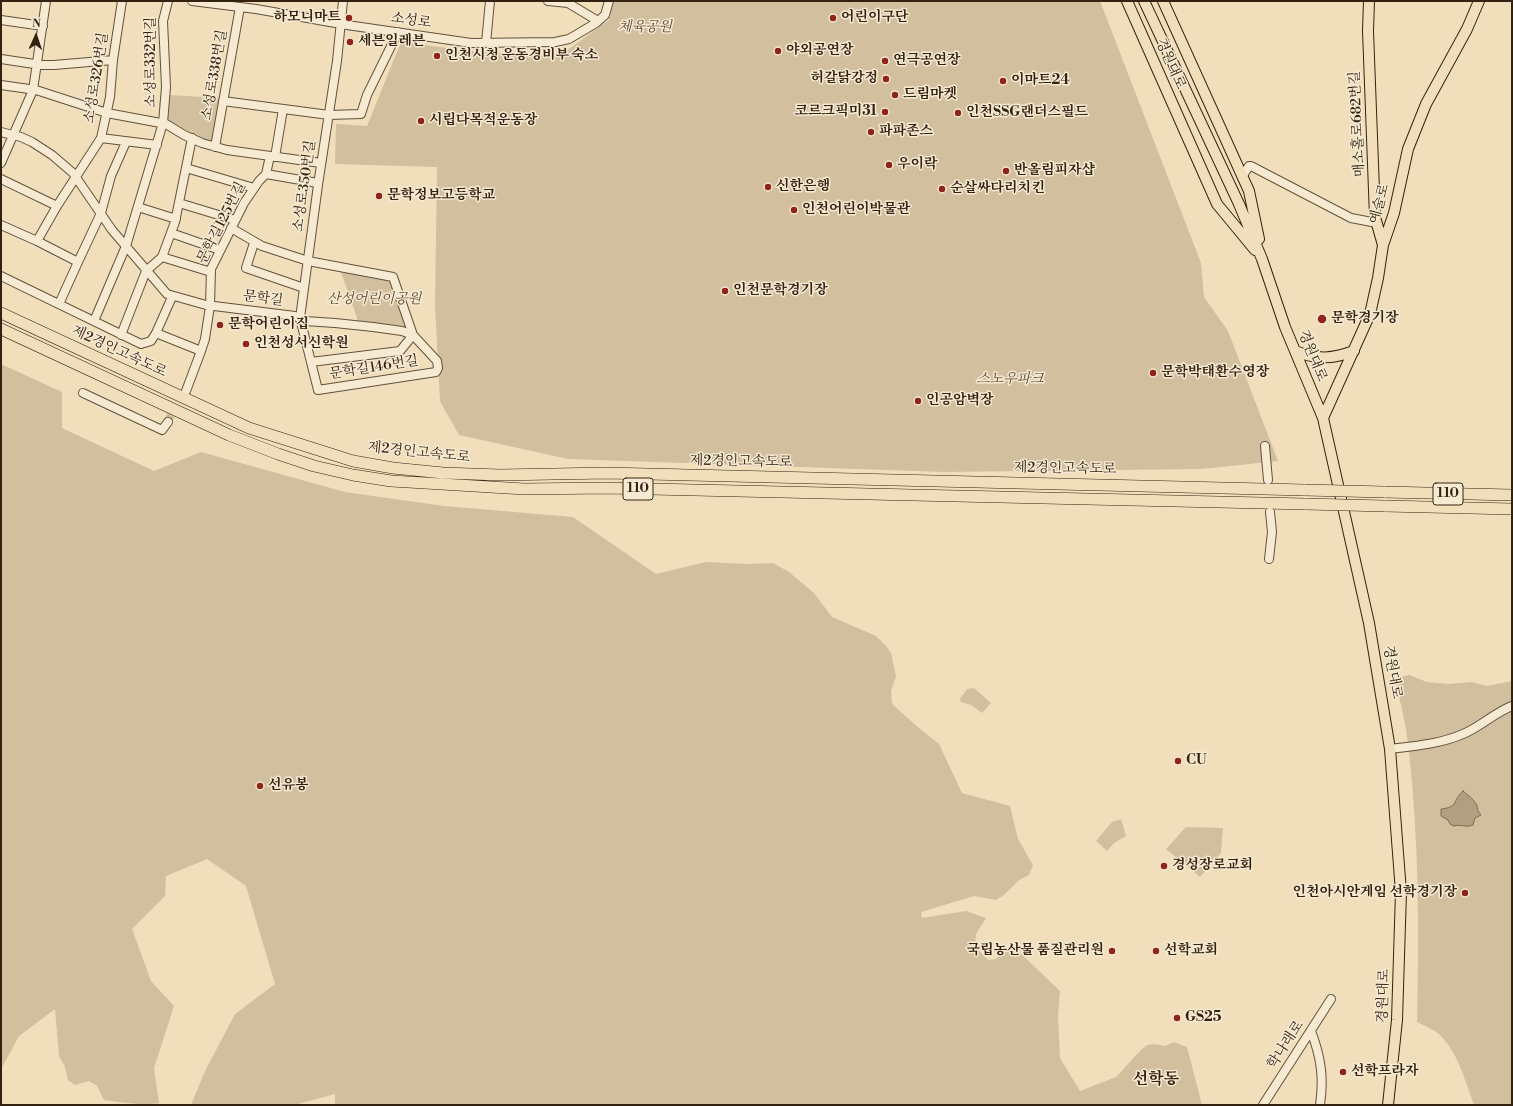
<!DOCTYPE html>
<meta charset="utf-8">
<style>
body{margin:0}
#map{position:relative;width:1513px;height:1106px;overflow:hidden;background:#f1dfbb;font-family:"Libre Bodoni",serif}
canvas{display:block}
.frame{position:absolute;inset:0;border:2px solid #342211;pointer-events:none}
.north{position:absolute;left:16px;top:16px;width:40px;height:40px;-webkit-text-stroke:3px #f6ead3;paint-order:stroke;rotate:3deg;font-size:11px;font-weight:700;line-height:16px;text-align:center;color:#342211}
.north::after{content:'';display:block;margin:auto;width:14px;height:18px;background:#342211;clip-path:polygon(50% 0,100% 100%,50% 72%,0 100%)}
</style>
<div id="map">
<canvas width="1513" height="1106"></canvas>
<div class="frame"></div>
<div class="north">N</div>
</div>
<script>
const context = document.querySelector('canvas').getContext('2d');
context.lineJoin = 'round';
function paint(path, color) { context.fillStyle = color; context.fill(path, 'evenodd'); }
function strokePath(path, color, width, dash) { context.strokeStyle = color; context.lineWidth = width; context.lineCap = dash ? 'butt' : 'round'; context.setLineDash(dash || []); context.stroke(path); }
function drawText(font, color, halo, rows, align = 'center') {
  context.font = font + ' "Libre Bodoni","Noto Serif KR",serif'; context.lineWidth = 3; context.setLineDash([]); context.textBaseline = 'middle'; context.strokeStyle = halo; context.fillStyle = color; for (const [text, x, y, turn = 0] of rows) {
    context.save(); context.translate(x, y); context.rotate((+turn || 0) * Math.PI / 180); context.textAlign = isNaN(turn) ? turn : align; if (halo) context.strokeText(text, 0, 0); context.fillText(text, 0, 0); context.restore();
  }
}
const green = new Path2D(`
 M610,1H1100L1201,263L1204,297L1228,331L1278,461L1201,469L944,472L568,459L459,435L440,401L435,306L437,167L335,164L336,124L367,126L401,42L470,51L559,56L609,20Z
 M169,95L220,98L212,142L193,134L168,120Z
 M341,272L389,279L408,330L358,321Z
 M1,364L62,392V428L154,471L201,452L345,492L444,506L573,517L656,574L706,562L747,564L773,563L789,572L814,593L832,617L876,636L886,646L891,653L896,676L891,691L892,704L919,728L939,744L962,793L1010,806L1018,839L1033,865L1029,875L1019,880L1004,895L996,900L974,896L921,912L922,918L966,911L986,918L976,934L975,946L988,960L996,959L1002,952L1015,948L1060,991L1058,1016L1060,1058L1080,1091L1116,1077L1140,1051L1147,1045L1154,1044L1165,1046L1174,1042L1187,1047L1202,1105H335V1094L294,1105H191L205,1071L235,1014L275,984L246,886L207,859L166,876L165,896L132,929L151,981L174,1006L154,1068L159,1103C146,1106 118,1102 104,1100L97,1086L89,1081L75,1085L68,1080L65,1067L59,1056L55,1009L19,1036L1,1069Z
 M1409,675L1427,682L1449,684L1471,682L1487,686L1512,681V1105H1474C1465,1081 1459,1055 1441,1036C1434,1029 1425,1026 1417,1022C1419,932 1419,842 1409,752C1407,727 1400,702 1395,678Z
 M974,688L991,703L982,713L971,705L961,702L960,699L967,689Z
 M1121,819L1126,836L1114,843L1107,851L1096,841L1112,822Z
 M1186,827L1223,828L1221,853L1200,877L1166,849Z`);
const water = new Path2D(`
 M1463,791C1470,797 1478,802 1478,811L1481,815L1475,818L1473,825C1466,828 1461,824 1454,826L1450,824L1448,820L1441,816V809C1459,807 1452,801 1463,791Z`);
const minorTunnel = new Path2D(`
 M167,422L185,393`);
const minor = new Path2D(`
 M192,1L256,9L347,25L471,43L555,42L569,39L596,23L605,15L609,1
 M548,1L568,3L598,21
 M1,20L43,26
 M486,43L490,1
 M1,59L41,65H54L113,60
 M1,85L36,90L107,113L166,124L184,135L202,143L227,150L321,163
 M223,101L329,115L361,114L367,95L398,32
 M1,132L21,137L32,142L52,155L73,173L112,230L167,294L206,305L295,316L305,321L335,323L373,327L402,331L413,335L437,361L438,368L436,372L318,390L300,318L318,185L337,61L343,1
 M101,138L157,145
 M215,147L240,7
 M275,157L283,109
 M1,163L33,90L46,1
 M186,168L254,188
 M266,174L318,183
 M1242,177L1249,166H1251L1351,218L1377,223
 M1,179L57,206
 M179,203L235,220
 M138,207L176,219
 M1,225L37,241L78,262L101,213L111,176L126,142
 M231,228L262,246L308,261L393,277L413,335
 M171,233L220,250
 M37,241L57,206L101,138L110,97L113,60L122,1
 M254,243L246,268L304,288
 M162,257L211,272
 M1,276L141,344L151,341L156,333L172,297
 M59,304L78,262
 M94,321L126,246L163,123L166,87L163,21L168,1
 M156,333L201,351L205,339L210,306L211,269L244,203L259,181L266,174L270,156
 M121,335L146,271L162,257L175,222L192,138
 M311,362L400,351L413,335
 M186,391L201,351
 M83,393L162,430L168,422
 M1265,446L1268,480
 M1269,559L1272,532L1270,512
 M1390,749C1415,746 1440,744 1463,734C1480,727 1494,713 1512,706
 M1311,1031C1321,1057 1324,1078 1320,1105
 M1263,1105L1331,999`);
const major = new Path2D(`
 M1127,1L1217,204L1255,250
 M1144,1L1239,204L1262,259L1285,327L1323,418L1369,623L1390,749L1401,892L1397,1020L1388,1105
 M1163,1L1249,191L1259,239
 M1369,1L1368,31L1375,217L1383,245
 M1295,351C1318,360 1332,359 1354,351
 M1323,418L1370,314L1378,278L1383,245L1394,213L1408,149L1426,104L1467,29L1479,1`);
const highway = new Path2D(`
 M1,313L249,428L353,461L393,468L443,473L500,475L607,473L1305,490
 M1,329L229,435L278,454L314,466L353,475L391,481L425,483L524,489L607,488L1306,504
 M1384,492L1512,495
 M1385,506L1512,509`);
const highwayBridge = new Path2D(`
 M1305,490L1384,492
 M1306,504L1385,506`);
const markers = [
 [349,18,4,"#8f2418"],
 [833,18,4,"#8f2418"],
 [350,42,4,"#8f2418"],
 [778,51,4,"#8f2418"],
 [437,56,4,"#8f2418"],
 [885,61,4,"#8f2418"],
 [886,79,4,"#8f2418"],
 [1003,81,4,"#8f2418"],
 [895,95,4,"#8f2418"],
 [885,112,4,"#8f2418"],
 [958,113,4,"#8f2418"],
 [421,121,4,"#8f2418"],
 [871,132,4,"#8f2418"],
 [889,165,4,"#8f2418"],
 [1006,171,4,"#8f2418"],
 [768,187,4,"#8f2418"],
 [942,189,4,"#8f2418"],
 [379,196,4,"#8f2418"],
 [794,210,4,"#8f2418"],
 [725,291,4,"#8f2418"],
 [1322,319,5,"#8f2418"],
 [220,325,4,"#8f2418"],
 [246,344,4,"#8f2418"],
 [1153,373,4,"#8f2418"],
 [918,401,4,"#8f2418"],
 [1178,761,4,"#8f2418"],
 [260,786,4,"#8f2418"],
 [1164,866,4,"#8f2418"],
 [1465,893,4,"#8f2418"],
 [1112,951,4,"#8f2418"],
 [1156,951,4,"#8f2418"],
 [1177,1018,4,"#8f2418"],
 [1343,1072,4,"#8f2418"]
];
const shields = [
 [638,489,30],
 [1448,494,30]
];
const shieldNames = [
 ["110",638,489],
 ["110",1448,494]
];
const poiNames = [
 ["하모니마트",341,18,"right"],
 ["어린이구단",841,18],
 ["세븐일레븐",358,42],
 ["야외공연장",786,51],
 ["인천시청 운동경비부 숙소",445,56],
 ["연극공연장",893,61],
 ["허갈닭강정",878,79,"right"],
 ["이마트24",1011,81],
 ["드림마켓",903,95],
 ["코르크픽미31",877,112,"right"],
 ["인천SSG랜더스필드",966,113],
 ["시립다목적운동장",429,121],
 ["파파존스",879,132],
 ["우이락",897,165],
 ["반올림피자샵",1014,171],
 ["신한은행",776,187],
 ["순살싸다리치킨",950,189],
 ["문학정보고등학교",387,196],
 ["인천어린이박물관",802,210],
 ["인천문학경기장",733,291],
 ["문학경기장",1331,319],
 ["문학어린이집",228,325],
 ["인천성서신학원",254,344],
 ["문학박태환수영장",1161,373],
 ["인공암벽장",926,401],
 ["CU",1186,761],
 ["선유봉",268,786],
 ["경성장로교회",1172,866],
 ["인천아시안게임 선학경기장",1457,893,"right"],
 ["국립농산물 품질관리원",1104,951,"right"],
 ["선학교회",1164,951],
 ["GS25",1185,1018],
 ["선학프라자",1351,1072]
];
const streetNames = [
 ["소성로",411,21,8],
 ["소성로332번길",152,62,-90],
 ["경원대로",1170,64,66],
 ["소성로338번길",215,75,-80],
 ["소성로326번길",97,78,-81],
 ["매소홀로682번길",1358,124,-93],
 ["소성로350번길",305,186,-82],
 ["예술로",1380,204,-75],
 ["문학길125번길",222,223,-63],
 ["문학길",263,299,7],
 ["제2경인고속도로",119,352,25],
 ["경원대로",1312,356,68],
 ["문학길146번길",374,368,-9],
 ["제2경인고속도로",419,453,6],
 ["제2경인고속도로",741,462,1],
 ["제2경인고속도로",1065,469,1],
 ["경원대로",1392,672,80],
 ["경원대로",1384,996,-88],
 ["학나래로",1286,1045,-57]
];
const parkNames = [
 ["체육공원",645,28],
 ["산성어린이공원",374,300],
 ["스노우파크",1010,380]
];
const quarterNames = [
 ["선학동",1156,1080]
];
paint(green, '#d1bf9e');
paint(water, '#b19f81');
strokePath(water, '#7f6d54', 1);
strokePath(minorTunnel, '#cbb999', 8, [8, 4]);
strokePath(minor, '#63513c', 10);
strokePath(major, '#342211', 12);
strokePath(highway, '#342211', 12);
strokePath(minor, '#f6ead3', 8);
strokePath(major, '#f1dfbb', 10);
strokePath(highway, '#f1dfbb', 11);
strokePath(highwayBridge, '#342211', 12, []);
strokePath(highwayBridge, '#f1dfbb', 11);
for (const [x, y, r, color] of markers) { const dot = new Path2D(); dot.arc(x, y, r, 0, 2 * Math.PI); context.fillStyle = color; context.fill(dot); strokePath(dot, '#f6ead3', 1.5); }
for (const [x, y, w] of shields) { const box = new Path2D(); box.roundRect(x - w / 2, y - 11, w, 22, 3); context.fillStyle = '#f6ead3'; context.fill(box); strokePath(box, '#342211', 1); }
drawText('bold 13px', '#342211', null, shieldNames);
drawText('bold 14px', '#342211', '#f6ead3', poiNames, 'left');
drawText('14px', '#342211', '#f6ead3', streetNames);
drawText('italic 14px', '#5b4934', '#f6ead3', parkNames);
drawText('bold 16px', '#342211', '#f6ead3', quarterNames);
</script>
